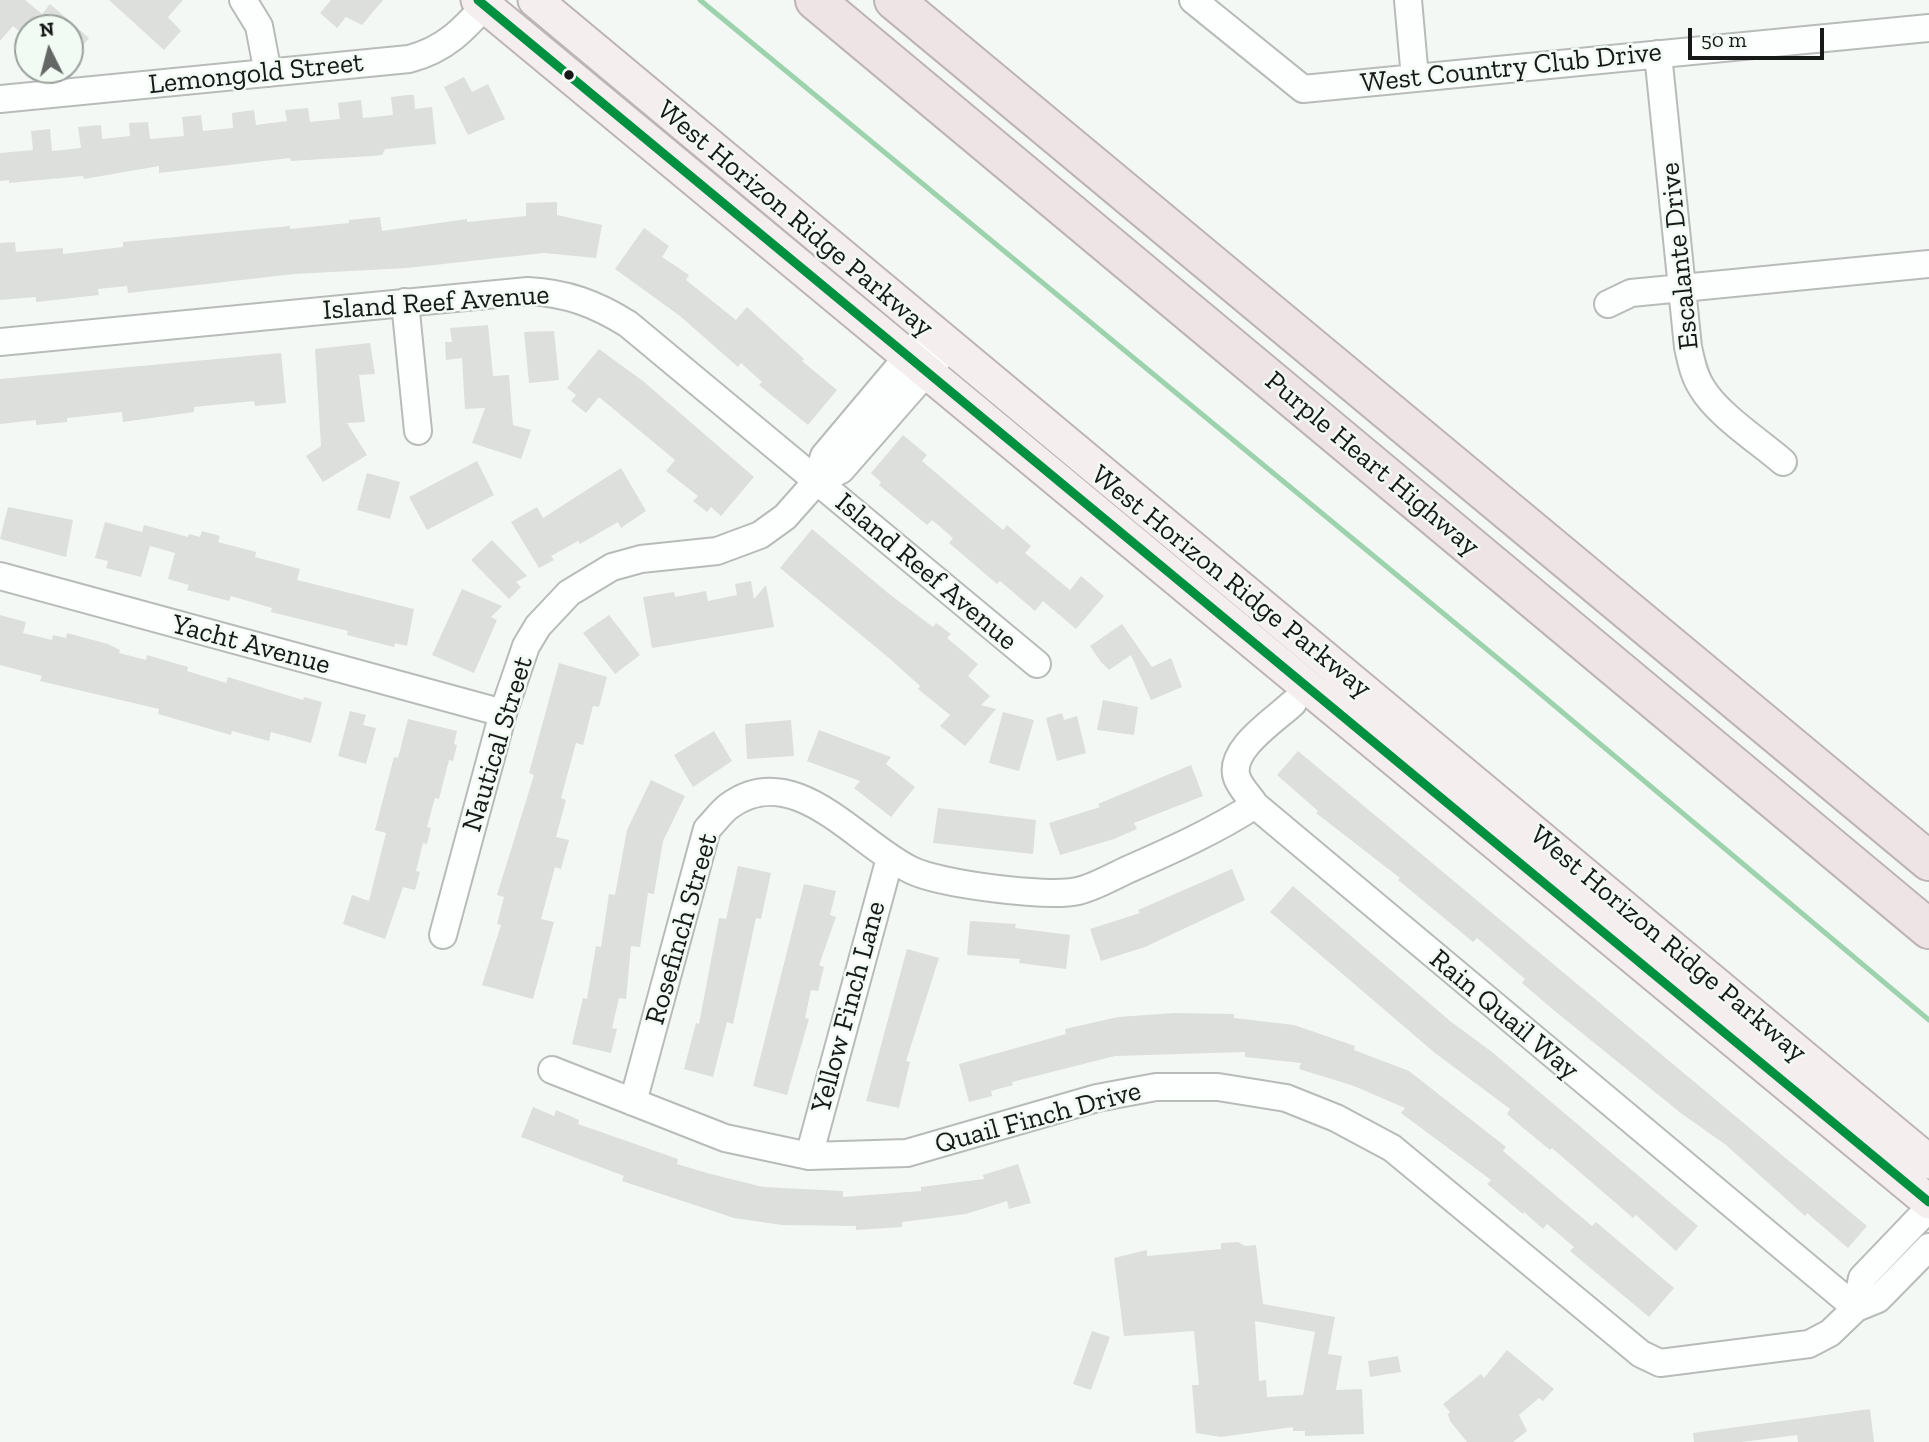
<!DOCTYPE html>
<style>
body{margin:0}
#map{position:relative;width:1929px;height:1442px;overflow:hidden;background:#f4f8f5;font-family:"Zilla Slab",serif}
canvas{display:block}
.north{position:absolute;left:14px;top:14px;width:70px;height:70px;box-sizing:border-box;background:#f2faf4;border:2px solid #9aa09c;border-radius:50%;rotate:354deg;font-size:19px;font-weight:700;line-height:28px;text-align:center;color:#161917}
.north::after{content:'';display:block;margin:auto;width:24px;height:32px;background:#646765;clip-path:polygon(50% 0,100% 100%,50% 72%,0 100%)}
.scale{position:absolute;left:1688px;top:28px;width:136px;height:32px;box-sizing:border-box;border:4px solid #161917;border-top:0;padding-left:9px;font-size:21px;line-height:24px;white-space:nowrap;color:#161917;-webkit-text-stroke:5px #f2faf4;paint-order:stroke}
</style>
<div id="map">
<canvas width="1929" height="1442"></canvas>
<div class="north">N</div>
<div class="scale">50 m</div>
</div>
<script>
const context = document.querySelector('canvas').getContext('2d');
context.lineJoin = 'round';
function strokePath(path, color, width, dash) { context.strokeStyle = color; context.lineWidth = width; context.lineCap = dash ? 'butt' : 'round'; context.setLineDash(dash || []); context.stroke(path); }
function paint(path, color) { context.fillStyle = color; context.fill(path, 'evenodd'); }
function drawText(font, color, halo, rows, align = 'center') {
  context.font = font + ' "Zilla Slab",serif'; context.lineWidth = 5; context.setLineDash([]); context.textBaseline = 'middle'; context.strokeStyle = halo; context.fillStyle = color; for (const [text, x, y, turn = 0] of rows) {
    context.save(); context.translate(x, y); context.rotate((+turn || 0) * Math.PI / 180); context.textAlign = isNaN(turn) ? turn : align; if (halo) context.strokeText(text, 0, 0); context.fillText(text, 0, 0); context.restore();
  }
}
const stream = new Path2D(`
 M700,0L1524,680L1929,1020`);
const building = new Path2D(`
 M0,0H25L42,14L50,4L89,38L70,61V28H28V38L13,26L0,41Z
 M109,0H183L168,17L181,31L164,50Z
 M331,0H383L362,25L346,17L337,28L320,13Z
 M464,77L472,92L488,84L505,119L468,135L444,87Z
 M407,95H414L415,109L432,107L436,144L385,149L382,155L372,156L291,161L290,158L159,173V166L84,179L83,176L9,183V180L0,181V153L33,150L31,131L50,129L52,151L81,148L78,127L101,125L102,139L130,136L129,123L148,122L150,139L184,136L182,117L201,115L203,131L233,128L232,113L254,110L256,125L287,121L285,110L308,108L310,122L340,119L338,103L361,100L363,118L393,115L391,97Z
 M557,202V215L602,225L596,258L544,253L407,268L294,274L128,293L127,286L98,289L99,295L36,302V297L0,300V243L15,242L16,252L63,248V254L123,247V242L290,226V229L349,223V220L380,217L382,231L467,219V222L526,216V203Z
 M644,228L669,246L662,257L689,275L686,280L736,320L747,307L804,359L802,361L837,390L808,425L759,385L762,382L741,363L738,367L680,316L615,269Z
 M488,325L493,376L509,375L513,425L531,430L521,459L472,443L485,408L465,409L462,358L446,360L445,342H452L450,328Z
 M554,331L559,380L529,383L524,332Z
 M370,343L375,374L359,375L365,422L347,423L367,455L323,482L306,456L321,446L315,349Z
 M599,349L643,381L754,477L721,516L711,507L707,512L693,501L698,496L666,471L675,460L599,397L586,413L571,401L576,395L567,388Z
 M281,353L286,403L255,406L254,401L194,407V412L123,422L122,412L67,418V422L36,425V420L0,424V379Z
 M903,435L927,455L922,461L1003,530L1007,525L1031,546L1025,553L1070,590L1081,576L1104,596L1076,629L1043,601L1035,611L1000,581L997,584L949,543L953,538L932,520L927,525L879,485L881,482L871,473Z
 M477,461L494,495L427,530L409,497Z
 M621,468L646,511L621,528L618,522L580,544L578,541L551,556L554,560L539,568L511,522L537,507L543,518Z
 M367,473L400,482L390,519L357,510Z
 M8,507L73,520L66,557L0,539Z
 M105,522L142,532L144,525L188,537L189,534L200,537L202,531L220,536L218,542L256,552L255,557L300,569L297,580L414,609L407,646L395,643L394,647L347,635L348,631L271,612L272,608L231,596L229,601L187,590L189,585L168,579L175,553L150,546L141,577L106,568L108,561L95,558Z
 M812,529L888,593L933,627L936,623L951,634L947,638L978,664L968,676L990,696L981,705L996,709L965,746L940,726L950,715L918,689L920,686L889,658L780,568Z
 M492,540L527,576L516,582L521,587L509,599L471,560Z
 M751,581L754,599L766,585L774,627L652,648L643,597L674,592L675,597L706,591L708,601L737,595L735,584Z
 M462,589L502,606L491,617L497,620L474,673L432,655Z
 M0,615L26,622L23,633L52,640L53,635L66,638L67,633L108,644L120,650L119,653L146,660L147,655L188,667L187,671L226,683L228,677L303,700L304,697L322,702L311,743L271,732L269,741L232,731L231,735L158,714L159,709L40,681L42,676L0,665Z
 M609,615L640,655L615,674L583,633Z
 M1122,624L1152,667L1171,658L1182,687L1151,700L1131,655L1109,670L1101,662L1090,646Z
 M559,663L607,677L599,707L593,706L583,745L576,743L561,798L566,800L556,837L569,840L561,869L555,867L541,919L554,922L533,999L482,985L501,925L497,924L504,897L497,895L534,775L529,773Z
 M1103,700L1138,707L1134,735L1097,730Z
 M350,711L366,715L363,725L376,728L366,764L338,756Z
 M1003,712L1034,720L1019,771L989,763Z
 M1062,713L1064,720L1077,716L1086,753L1057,761L1046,718Z
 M408,719L457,731L454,744L457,745L453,761L449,760L439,799L435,798L427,827L431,828L427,844L423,843L416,871L420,872L415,890L403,887L385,939L343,924L352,895L369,901L386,833L375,830L394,757L398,758Z
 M791,720L794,756L747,759L745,724Z
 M819,730L891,757L886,764L915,787L891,817L854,788L860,781L807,761Z
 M714,731L732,761L693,787L674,755Z
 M1298,751L1867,1226L1848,1248L1807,1213L1805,1216L1726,1145L1682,1114L1556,1012L1522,983L1525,979L1477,938L1473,942L1398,880L1400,878L1316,813L1318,811L1277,775Z
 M1191,765L1203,796L1134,823L1137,829L1114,839L1060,855L1049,823L1100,807L1098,804Z
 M651,780L685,796L663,841L654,894L648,893L640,947L631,946L626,999L619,998L612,1028L617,1029L611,1053L572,1044L583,998L587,999L596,946L601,947L609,894L615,895L627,830Z
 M938,808L1036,820L1033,854L933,843Z
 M738,866L771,873L761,919L756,918L733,1024L727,1022L713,1077L684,1069L696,1023L699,1024L719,918L726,919Z
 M1232,869L1245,900L1145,947L1101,961L1090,929L1140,913L1138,910Z
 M804,884L836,891L830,915L836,917L819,965L824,967L818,991L811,990L805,1018L809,1019L787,1095L753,1086Z
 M1293,886L1450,1021L1492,1052L1698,1226L1676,1251L1636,1215L1633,1218L1552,1148L1550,1150L1522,1127L1507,1114L1510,1109L1435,1053L1270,912Z
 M970,921L1016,924L1015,928L1070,935L1066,969L1019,963L1020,959L967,955Z
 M907,949L939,958L906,1061L910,1062L899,1108L866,1101Z
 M1174,1013L1234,1014V1018L1294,1025L1355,1046L1354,1050L1409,1071L1506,1147L1503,1151L1592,1226L1596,1222L1674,1288L1649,1317L1570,1251L1574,1247L1547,1224L1543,1229L1524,1212L1523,1214L1487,1184L1491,1180L1401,1113L1405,1108L1354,1086L1299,1069L1301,1063L1245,1057V1052L1115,1056L1012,1082L1013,1085L991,1091L992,1096L969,1102L959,1064L1066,1034L1065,1029L1118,1017Z
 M533,1107L554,1116L556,1110L579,1120L578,1124L678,1159L677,1164L707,1173L763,1187L843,1191V1197L921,1191V1187L984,1179L983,1175L1018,1164L1031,1203L1009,1209L1007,1201L966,1214L902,1222V1227L856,1230V1226L782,1225L734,1218L622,1181L624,1176L521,1137Z
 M1238,1242L1245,1246L1256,1245L1263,1304L1335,1317L1328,1354L1342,1356L1336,1390L1362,1389L1364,1434L1305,1436V1431H1293V1427L1221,1437L1196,1433L1192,1385H1199L1194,1331L1124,1336L1114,1258L1147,1250V1256L1221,1249V1243ZM1255,1321L1315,1332L1303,1395L1267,1397L1266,1380L1259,1381Z
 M1092,1331L1110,1337L1091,1390L1073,1384Z
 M1507,1350L1554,1389L1543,1401L1539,1398L1519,1415L1527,1431L1513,1442H1467L1450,1421L1448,1414L1450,1412L1443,1404L1481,1374L1484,1378Z
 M1398,1356L1401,1372L1370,1377L1368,1361Z
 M1870,1409L1874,1442H1798L1797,1435L1742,1442H1694L1693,1433Z`);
const minor = new Path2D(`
 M243,0L259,26L268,73
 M1193,0L1303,89L1929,28
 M1408,0L1415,78
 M1658,54L1688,347C1691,361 1694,376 1702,388C1717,414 1760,442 1783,462
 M0,99L409,59C447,49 465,28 490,0
 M405,302L418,431
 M1608,304L1631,293L1929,264
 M0,342L528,291C567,293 596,304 628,324L1037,664
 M816,482L841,470L938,359
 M0,576L503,713
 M1293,703C1275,720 1227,750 1237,778C1240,787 1250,797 1255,805L1856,1308
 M443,935L503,713L526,646L538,626L569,593L612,567L641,559L717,551L760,535L785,517L816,482L824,456L919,343
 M552,1070L725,1138L809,1156L907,1153L1097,1098L1156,1087H1218L1286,1098L1336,1118L1392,1148L1641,1354L1660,1363L1809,1344L1830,1333L1856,1308L1878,1299L1929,1247
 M633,1102L707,829C714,822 721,812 729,806C794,758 857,844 911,870C939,884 1047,898 1078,891C1095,887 1112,877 1127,870C1172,850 1215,831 1255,805
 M809,1156L890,858
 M1856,1308L1862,1278L1929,1208`);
const major = new Path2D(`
 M478,0L1929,1202
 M535,0L1929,1162`);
const highway = new Path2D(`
 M815,0L1929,929
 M894,0L1929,861`);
const bus1 = new Path2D(`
 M478,0L1929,1202`);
const markers = [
 [569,75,6,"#161917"]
];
const streetNames = [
 ["West Country Club Drive",1511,68,-6],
 ["Lemongold Street",256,74,-6],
 ["West Horizon Ridge Parkway",795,219,40],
 ["Escalante Drive",1680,256,-96],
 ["Island Reef Avenue",436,303,-4],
 ["Purple Heart Highway",1372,464,40],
 ["Island Reef Avenue",926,572,40],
 ["West Horizon Ridge Parkway",1231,582,39],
 ["Yacht Avenue",251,645,15],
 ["Nautical Street",498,744,-73],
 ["Rosefinch Street",682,929,-74],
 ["West Horizon Ridge Parkway",1668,944,40],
 ["Yellow Finch Lane",849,1007,-75],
 ["Rain Quail Way",1504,1015,40],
 ["Quail Finch Drive",1038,1118,-15]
];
strokePath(stream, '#9cd2ac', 5);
paint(building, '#dcdfdc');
strokePath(minor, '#b8bcb9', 30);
strokePath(major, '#bdb4b5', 37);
strokePath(highway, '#bdb4b5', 42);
strokePath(minor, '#fdfefe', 26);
strokePath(major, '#f4eeef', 33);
strokePath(highway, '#eee4e6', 38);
strokePath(bus1, '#009140', 9);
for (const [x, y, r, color] of markers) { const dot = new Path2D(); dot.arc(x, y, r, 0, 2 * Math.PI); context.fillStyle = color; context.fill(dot); strokePath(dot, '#f2faf4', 2.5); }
drawText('28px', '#161917', '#f2faf4', streetNames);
</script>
